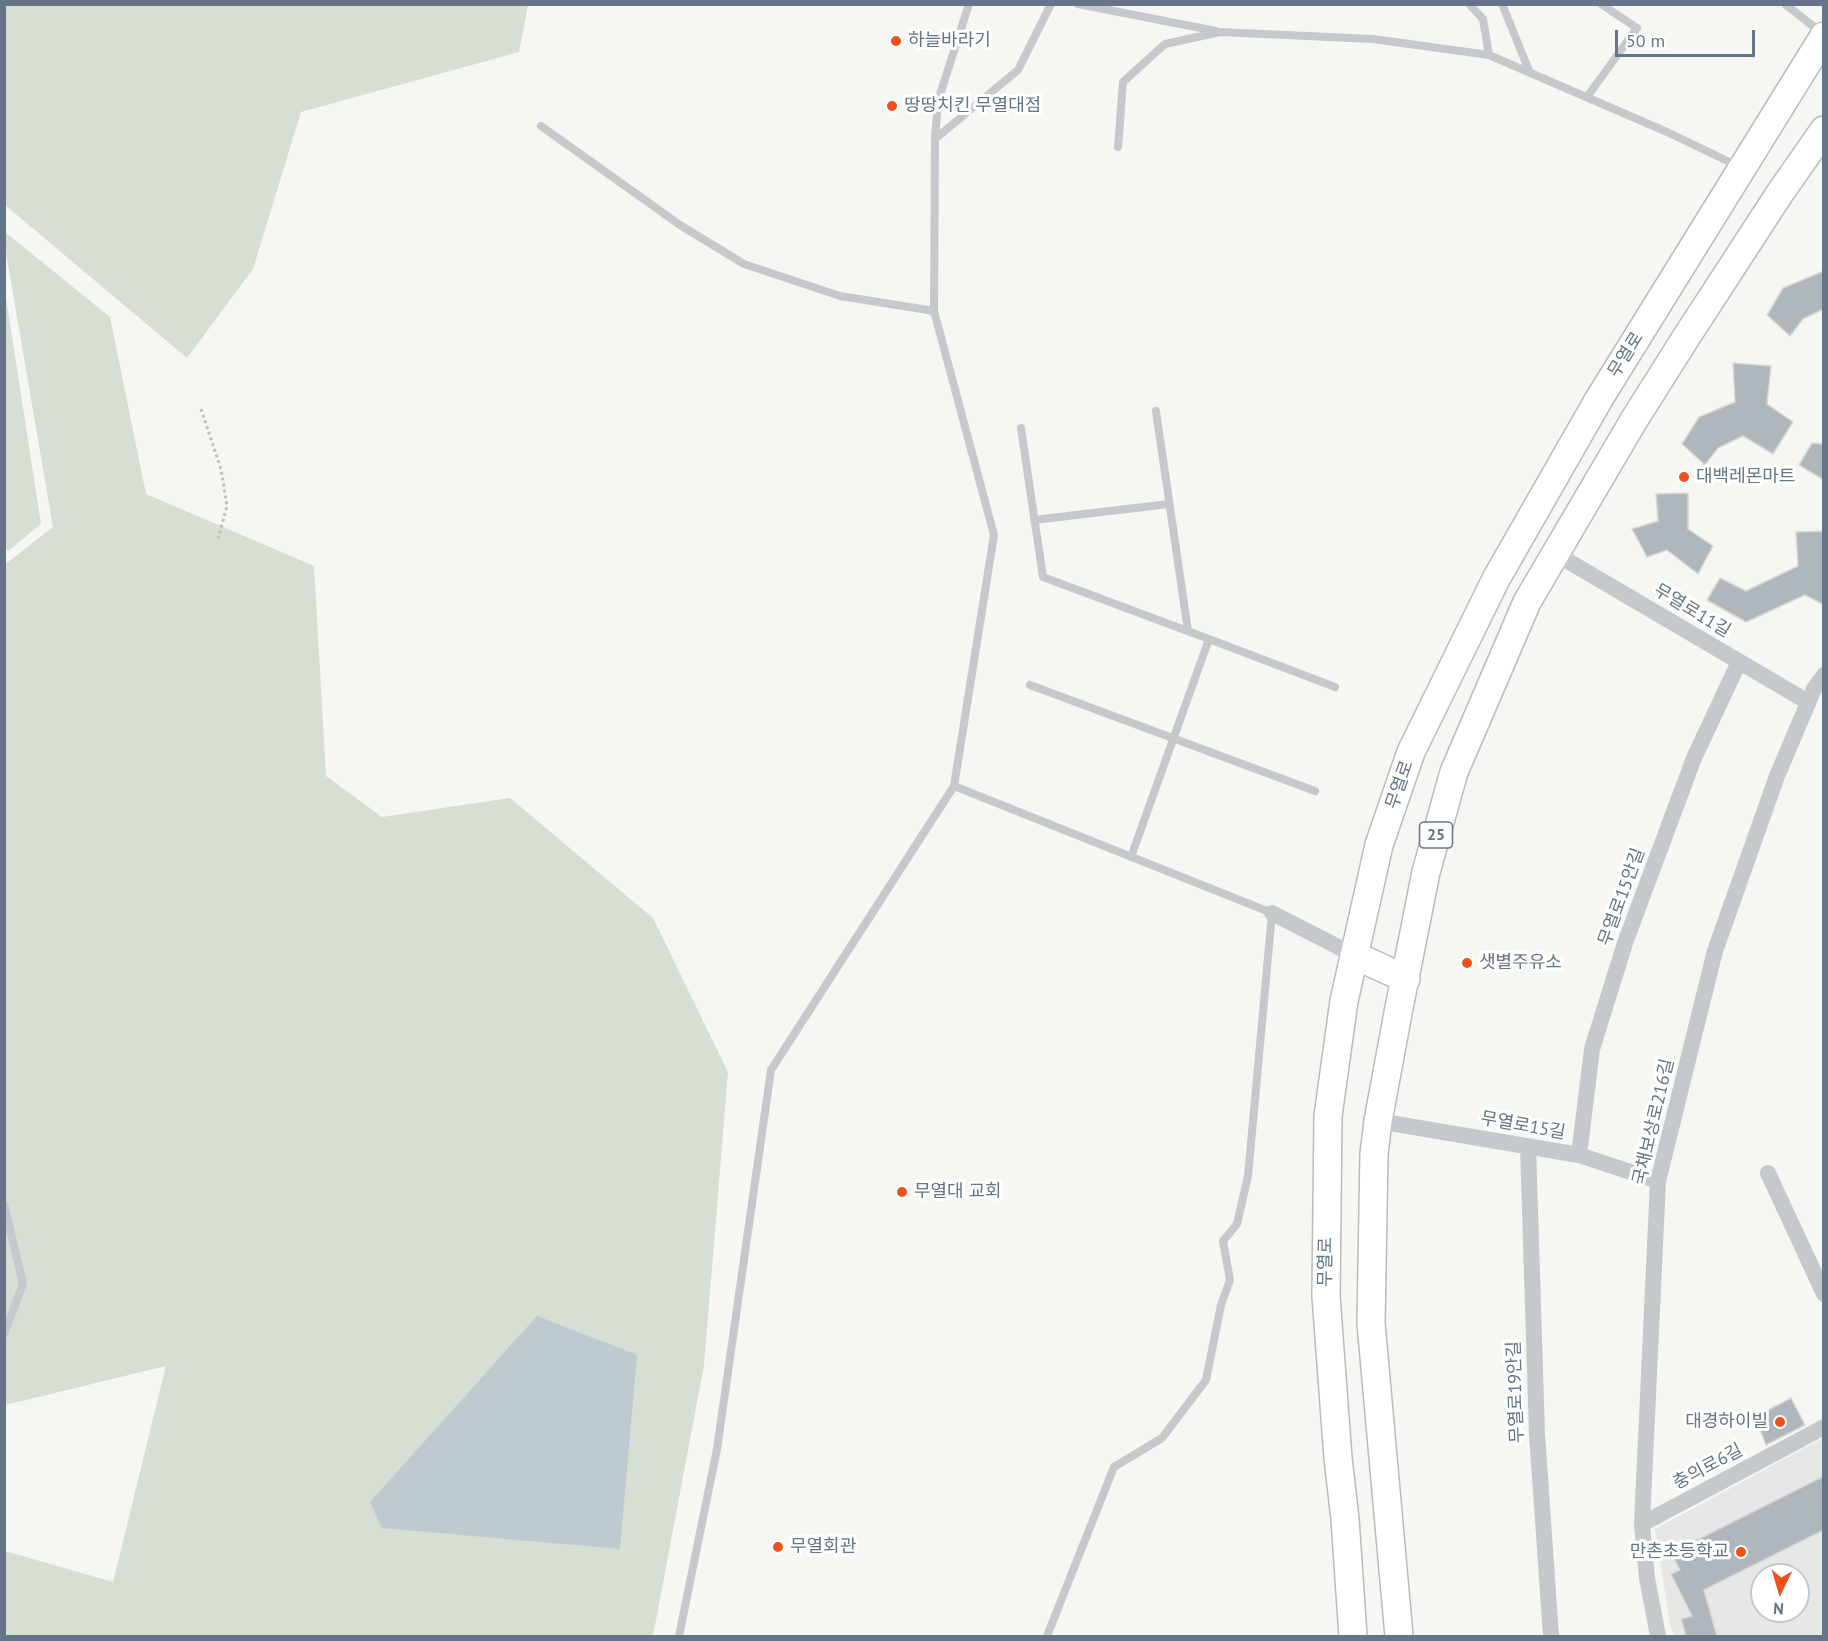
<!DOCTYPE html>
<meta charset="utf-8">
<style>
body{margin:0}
#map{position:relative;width:1828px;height:1641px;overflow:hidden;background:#f6f6f2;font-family:"PT Sans",sans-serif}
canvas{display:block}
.frame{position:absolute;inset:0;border:6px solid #637586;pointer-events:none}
.north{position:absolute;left:1750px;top:1563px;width:60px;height:60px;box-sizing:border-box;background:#fff;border:2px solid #c1c8cf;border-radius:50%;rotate:185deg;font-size:16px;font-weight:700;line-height:24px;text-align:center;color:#637586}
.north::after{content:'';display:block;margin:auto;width:21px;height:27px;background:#ee511a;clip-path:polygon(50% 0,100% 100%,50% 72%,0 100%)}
.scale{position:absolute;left:1615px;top:30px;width:140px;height:27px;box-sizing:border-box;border:3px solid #637586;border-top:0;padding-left:8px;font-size:18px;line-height:21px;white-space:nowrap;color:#637586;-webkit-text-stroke:4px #fff;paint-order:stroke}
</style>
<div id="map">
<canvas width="1828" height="1641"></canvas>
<div class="frame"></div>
<div class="north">N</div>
<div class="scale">50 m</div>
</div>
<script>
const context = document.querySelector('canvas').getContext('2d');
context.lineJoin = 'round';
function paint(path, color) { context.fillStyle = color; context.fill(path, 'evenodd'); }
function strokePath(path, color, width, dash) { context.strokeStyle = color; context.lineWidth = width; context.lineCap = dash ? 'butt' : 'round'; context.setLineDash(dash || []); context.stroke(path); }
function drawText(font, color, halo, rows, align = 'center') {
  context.font = font + ' "PT Sans","Noto Sans KR",sans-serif'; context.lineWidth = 6; context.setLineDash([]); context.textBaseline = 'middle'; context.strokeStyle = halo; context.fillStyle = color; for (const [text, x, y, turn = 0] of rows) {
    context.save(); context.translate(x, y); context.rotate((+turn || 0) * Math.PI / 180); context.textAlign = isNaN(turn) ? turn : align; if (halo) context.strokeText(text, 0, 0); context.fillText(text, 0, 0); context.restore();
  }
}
const built = new Path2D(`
 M1823,1438V1636H1674L1670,1623L1655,1529ZM1762,1575H1798V1611H1762Z`);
const green = new Path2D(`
 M4,5L5,4L528,5L519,52L301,112L253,269L187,358L5,205Z
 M5,232L110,317L146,494L314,566L326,776L382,817L510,798L653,918L728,1072L704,1365L653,1636H5V1551L113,1582L166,1366L5,1405V560L7,563L53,527L5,247Z
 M4,285L41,524L8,551L4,545Z`);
const water = new Path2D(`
 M537,1316L637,1355L620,1549L382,1528L370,1502Z`);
const building = new Path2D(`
 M1824,271V309L1803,319L1790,336L1767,315L1783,288Z
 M1733,363L1771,366L1767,404L1793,422L1773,454L1743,436L1718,448L1705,465L1682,444L1699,417L1735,402Z
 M1812,443L1824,444V480L1799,465Z
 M1688,493V529L1713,546L1698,574L1667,550L1647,557L1632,529L1658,521L1656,494Z
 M1824,531V605L1805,595L1746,622L1707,600L1720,578L1746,591L1798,566L1796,532Z
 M1791,1398L1805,1425L1766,1445L1755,1417Z
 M1824,1476V1530L1704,1590L1717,1636H1686L1681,1619L1692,1616L1671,1574L1680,1570L1671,1553Z`);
const path = new Path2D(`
 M201,409L221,469L227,506L218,539`);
const service = new Path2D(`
 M1078,4L1216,31
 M1469,4L1483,19L1489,55L1667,132L1738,166
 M1502,4L1530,73
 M1785,4L1823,34
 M1587,97L1637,28L1601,4
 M541,126L680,225L744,264L840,296L934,311
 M935,139L938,101L969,4
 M1118,147L1123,82L1165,44L1220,32L1373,39L1489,55
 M1156,411L1188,631
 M1021,428L1043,577L1209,639L1131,857
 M1034,520L1169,504
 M1209,639L1335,687
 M1030,685L1315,791
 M954,786L1272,913L1248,1176L1237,1224L1223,1241L1230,1280L1221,1305L1206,1380L1162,1438L1114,1467L1047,1636
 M4,1204L23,1284L4,1334
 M679,1636L717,1449L771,1070L954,786L994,535L934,311L935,139L1018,70L1051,4`);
const minor = new Path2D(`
 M1556,554L1808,702
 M1272,913L1354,955
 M1378,1121L1579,1155L1658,1181
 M1528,1146L1537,1434L1551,1636
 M1579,1155L1592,1049L1625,943L1694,758L1739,662
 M1768,1173L1824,1294
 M1642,1524L1824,1427
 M1658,1636L1647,1578L1642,1524L1658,1181L1715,951L1777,776L1814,689L1824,675`);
const primary = new Path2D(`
 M1354,955L1406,979
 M1353,1636L1345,1519L1338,1458L1326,1296L1328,1116L1344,1001L1379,845L1411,752L1496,579L1599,399L1824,36
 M1399,1636L1371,1323L1374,1154L1378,1121L1398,1013L1426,872L1454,772L1527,602L1634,420L1687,336L1780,193L1824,130`);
const markers = [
 [896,41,6,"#ee511a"],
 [892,106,6,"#ee511a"],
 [1684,477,6,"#ee511a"],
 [1467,963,6,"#ee511a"],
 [902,1192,6,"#ee511a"],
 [1780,1422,6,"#ee511a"],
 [778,1547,6,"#ee511a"],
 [1741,1552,6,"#ee511a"]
];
const shields = [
 [1436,835,33]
];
const shieldNames = [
 ["25",1436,835]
];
const poiNames = [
 ["하늘바라기",908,41],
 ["땅땅치킨 무열대점",904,106],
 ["대백레몬마트",1696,477],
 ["샛별주유소",1479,963],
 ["무열대 교회",914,1192],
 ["대경하이빌",1768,1422,"right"],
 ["무열회관",790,1547],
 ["만촌초등학교",1729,1552,"right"]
];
const streetNames = [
 ["무열로",1626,355,-58],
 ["무열로11길",1692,611,31],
 ["무열로",1400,785,-71],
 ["무열로15안길",1622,897,-70],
 ["국채보상로216길",1654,1122,-77],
 ["무열로15길",1523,1126,10],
 ["무열로",1326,1262,-89],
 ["무열로19안길",1516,1392,-92],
 ["충의로6길",1708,1467,-28]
];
paint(built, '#e7e8e6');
paint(green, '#d7ded3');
paint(water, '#becacf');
paint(building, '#afb6bc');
strokePath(building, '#d8d8d5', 1.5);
strokePath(primary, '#b8bcc0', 30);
strokePath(path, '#bfc1c3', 3, [3, 3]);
strokePath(service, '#c5c9cc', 8);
strokePath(minor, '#c5c9cc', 16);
strokePath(primary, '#fff', 27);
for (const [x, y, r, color] of markers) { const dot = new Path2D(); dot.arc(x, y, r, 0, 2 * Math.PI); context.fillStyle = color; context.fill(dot); strokePath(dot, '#fff', 2); }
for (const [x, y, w] of shields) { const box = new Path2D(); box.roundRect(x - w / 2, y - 13, w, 26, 4.5); context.fillStyle = '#fff'; context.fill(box); strokePath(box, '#637586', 1.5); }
drawText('bold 16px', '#637586', null, shieldNames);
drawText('18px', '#637586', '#fff', poiNames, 'left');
drawText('18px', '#637586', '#fff', streetNames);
</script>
